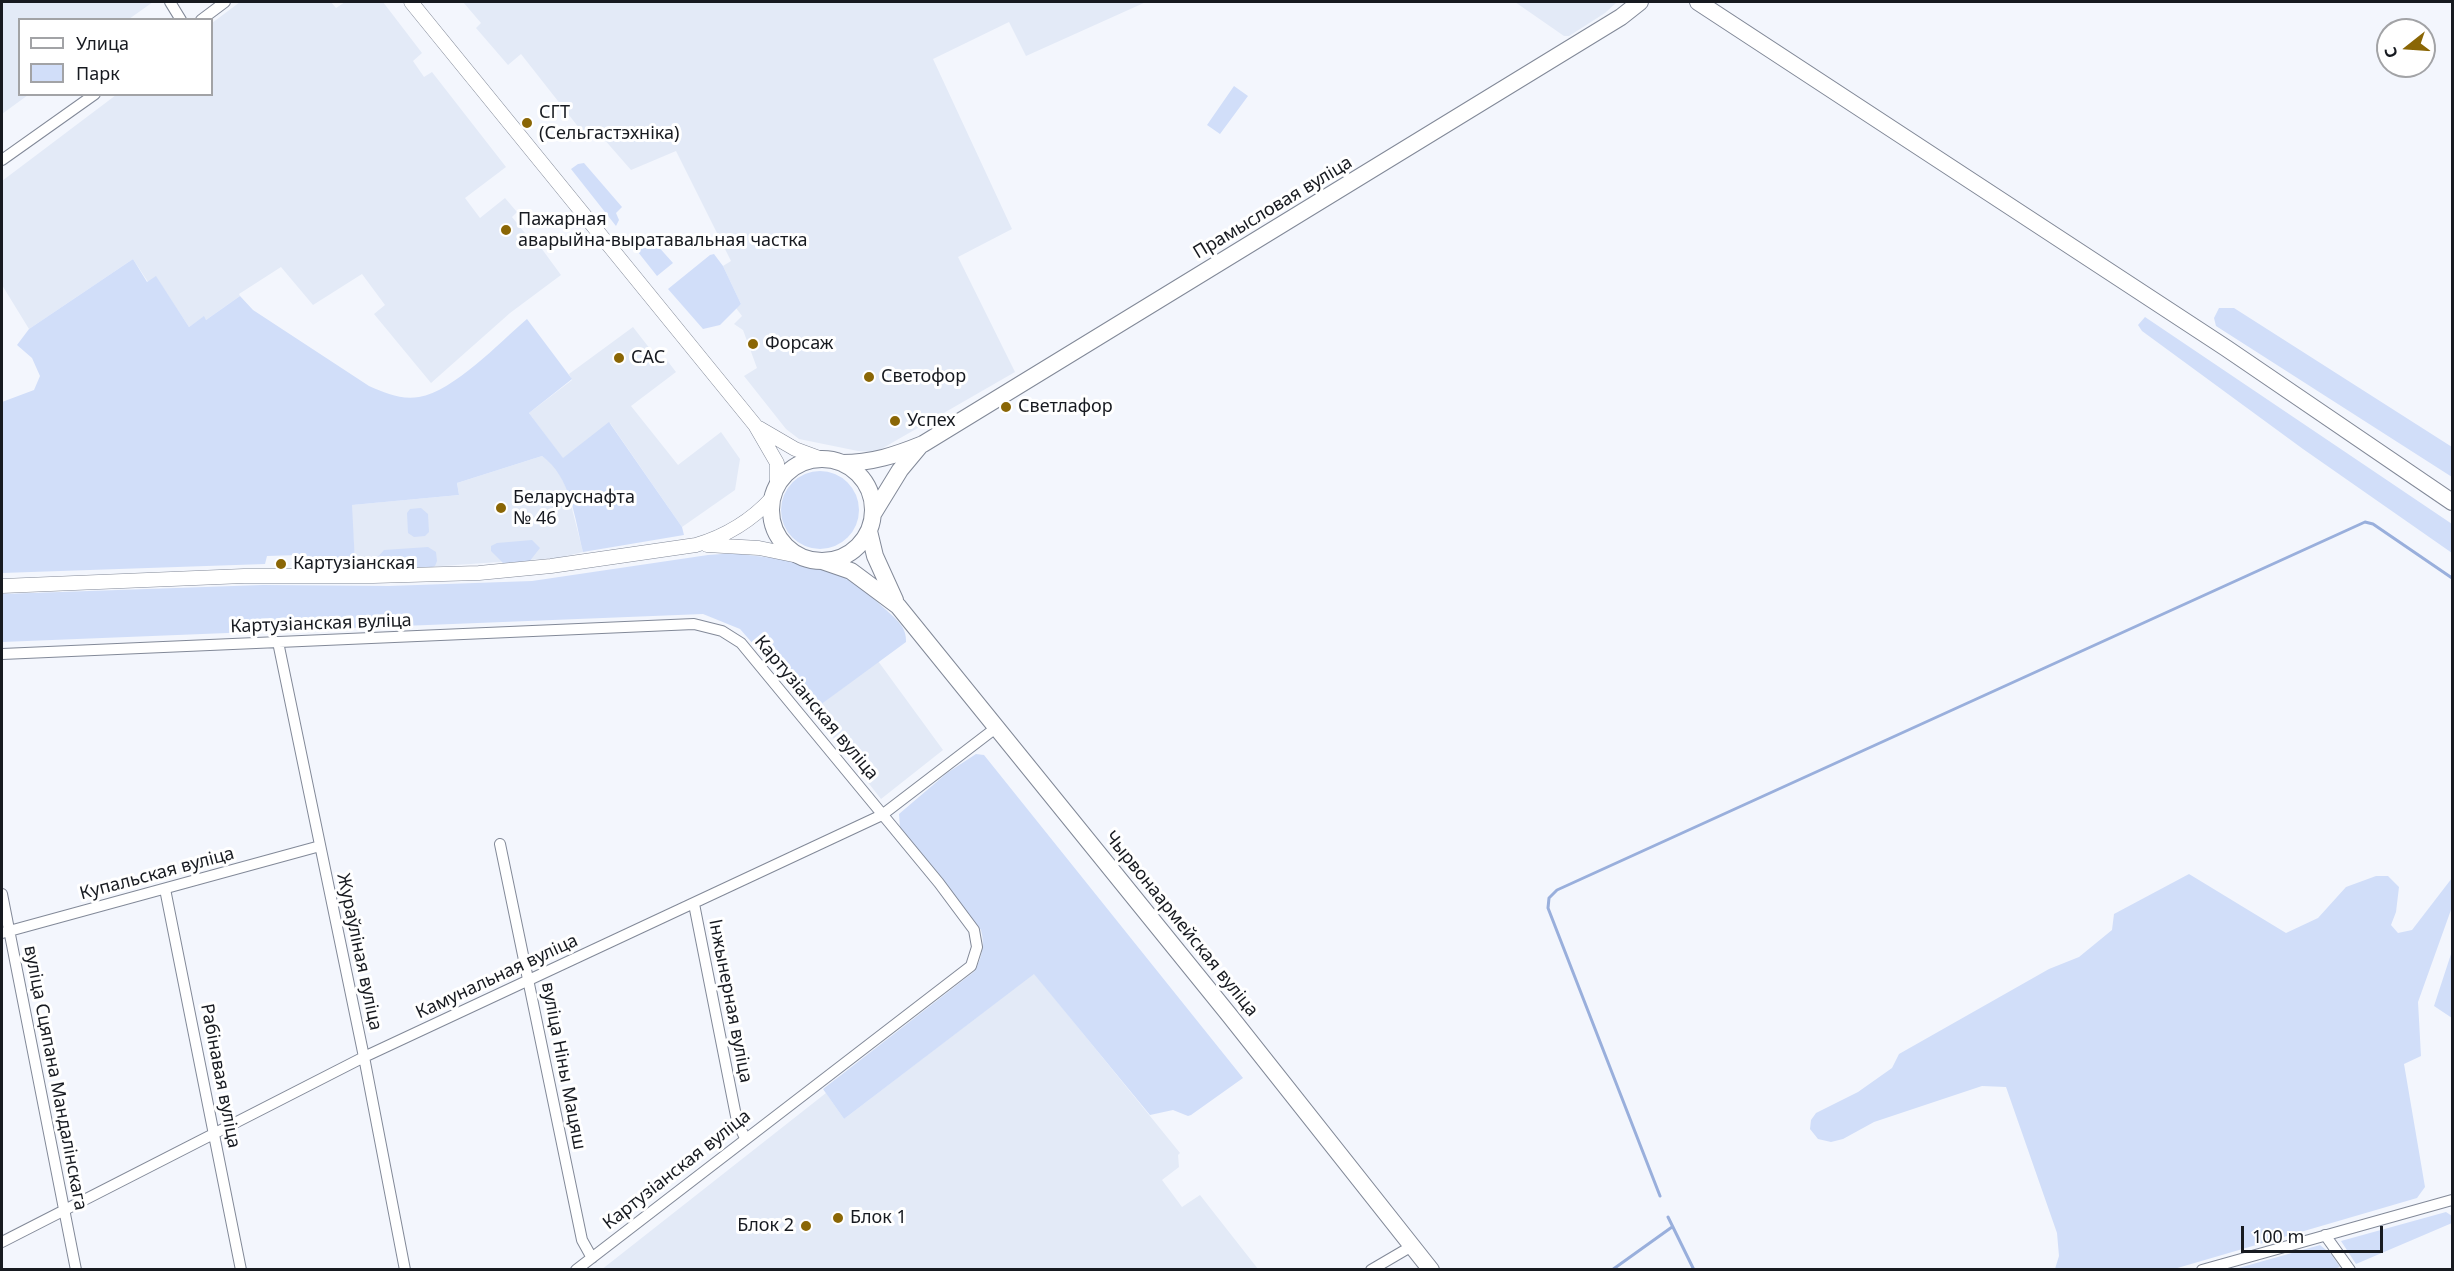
<!DOCTYPE html>
<meta charset="utf-8">
<style>
body{margin:0}
#map{position:relative;width:2454px;height:1271px;overflow:hidden;background:#f3f6fd;font-family:"Noto Sans",sans-serif}
canvas{display:block}
.frame{position:absolute;inset:0;border:3px solid #171a20;pointer-events:none}
.legend{position:absolute;left:18px;top:18px;width:195px;height:78px;box-sizing:border-box;background:#fff;border:2px solid #a2a3a6;margin:0;padding:8px 10px;list-style:none;font-size:18px;color:#171a20}
.legend li{display:flex;align-items:center;gap:12px;height:30px}
.legend b{width:30px;border:2px solid #a2a3a6}
.north{position:absolute;left:2376px;top:18px;width:60px;height:60px;box-sizing:border-box;background:#fff;border:2px solid #a2a3a6;border-radius:50%;rotate:253deg;font-size:16px;font-weight:700;line-height:24px;text-align:center;color:#171a20}
.north::after{content:'';display:block;margin:auto;width:21px;height:27px;background:#8a6605;clip-path:polygon(50% 0,100% 100%,50% 72%,0 100%)}
.scale{position:absolute;left:2241px;top:1226px;width:142px;height:27px;box-sizing:border-box;border:3px solid #171a20;border-top:0;padding-left:8px;font-size:18px;line-height:21px;white-space:nowrap;color:#171a20;-webkit-text-stroke:4px #fff;paint-order:stroke}
</style>
<div id="map">
<canvas width="2454" height="1271"></canvas>
<div class="frame"></div>
<ul class="legend">
<li><b style="height:8px;background:#fff"></b>Улица</li>
<li><b style="height:16px;background:#d1def9"></b>Парк</li>
</ul>
<div class="north">С</div>
<div class="scale">100 m</div>
</div>
<script>
const context = document.querySelector('canvas').getContext('2d');
context.lineJoin = 'round';
function paint(path, color) { context.fillStyle = color; context.fill(path, 'evenodd'); }
function strokePath(path, color, width, dash) { context.strokeStyle = color; context.lineWidth = width; context.lineCap = dash ? 'butt' : 'round'; context.setLineDash(dash || []); context.stroke(path); }
function drawText(font, color, halo, rows, align = 'center') {
  context.font = font + ' "Noto Sans",sans-serif'; context.lineWidth = 6; context.setLineDash([]); context.textBaseline = 'middle'; context.strokeStyle = halo; context.fillStyle = color; for (const [text, x, y, turn = 0] of rows) {
    context.save(); context.translate(x, y); context.rotate((+turn || 0) * Math.PI / 180); context.textAlign = isNaN(turn) ? turn : align; if (halo) context.strokeText(text, 0, 0); context.fillText(text, 0, 0); context.restore();
  }
}
const built = new Path2D(`
 M2,2H153L129,19L20,20V94L28,95L2,114Z
 M240,2H331L336,8L345,2H383L422,53L413,61L424,77L432,72L506,167L465,198L480,218L505,198L517,212L512,217L533,243L536,241L561,275L510,313L431,383L374,314L385,305L362,274L313,305L281,267L239,294L240,296L206,320L203,317L189,327L156,277L148,282L133,259L29,329L2,285V181L116,95L212,94V23Z
 M463,2H1146L1026,56L1009,22L933,59L1012,229L958,257L1015,372L876,452L858,451L799,439L786,429L744,376L757,368L743,330L734,324L742,316L736,308L741,304L723,266L731,261L676,151L631,170L596,130L587,138L521,54L508,65L476,28L481,23Z
 M1515,2H1617L1605,13L1569,36H1564Z
 M633,327L661,363L666,359L676,372L631,406L678,465L721,432L740,459L735,490L682,527L610,423L563,459L529,413L572,380L569,374Z
 M542,456L555,465L567,489L583,552L558,558L382,570L363,568L355,563L351,505L459,495L457,483Z
 M878,661L943,750L881,799L812,711Z
 M1034,973L1180,1153L1178,1155L1179,1167L1162,1180L1182,1207L1200,1195L1258,1269L601,1270L826,1093L844,1119Z`);
const green = new Path2D(`
 M1234,86L1248,96L1220,134L1207,125Z
 M584,163L622,207L616,213L619,220L616,226L571,169L578,164Z
 M648,235L673,263L657,276L634,247Z
 M714,254L723,266L741,304L720,325L703,329L668,289L710,255Z
 M133,259L147,282L156,276L189,327L204,316L206,320L240,296L253,310L369,386C385,393 401,400 419,397C454,391 499,343 527,319L572,379L529,413L563,458L609,422L682,527L684,535L583,552C575,519 571,477 542,456L457,483L459,495L352,505L355,563L301,564L299,555L267,556L265,564L2,573V402L34,390L40,376L32,358L17,345L29,329Z
 M2219,308H2234L2452,447V477L2216,326L2214,318Z
 M2145,317L2452,524V553L2303,449L2142,331L2138,325Z
 M781 510a39 39 0 1 1 78 0a39 39 0 1 1-78 0Z
 M421,508L428,514L429,532L425,536L414,537L408,533L407,513L410,509Z
 M532,540L540,548L529,562L503,563L491,551V546L497,543Z
 M428,547L436,552L437,561L435,566L432,567L382,570L377,558L384,550Z
 M735,553C764,558 819,561 843,574C859,584 872,597 885,609C896,619 907,627 906,642L812,711L740,629L703,614L2,642V594L263,585L389,586L532,581L708,555Z
 M976,754L984,755L1243,1078L1191,1115L1188,1116L1173,1110L1150,1115L1034,974L844,1119L823,1089L975,971C982,956 985,945 981,930L903,833L900,828L899,814L947,773Z
 M2189,874L2286,933L2318,918L2346,887L2376,876H2388L2399,887L2396,912L2391,925L2398,933L2412,930L2452,878V907L2418,1002L2421,1056L2404,1064L2425,1187L2417,1198L2174,1269H2055L2059,1256L2057,1233L2006,1087L1982,1086L1874,1122L1843,1139L1831,1142L1818,1139L1810,1129L1811,1120L1816,1113L1858,1092L1892,1068L1899,1054L2049,969L2079,957L2112,930L2114,914Z
 M2452,951V1018L2434,1006Z
 M2446,1212L2452,1216V1223L2356,1264L2341,1241Z
 M2320,1245L2331,1254L2340,1267L2331,1270L2235,1269Z`);
const stream = new Path2D(`
 M1660,1196L1548,908L1549,898L1557,890L2365,522L2373,524L2452,578
 M1668,1217L1694,1270
 M1612,1270L1672,1227`);
const street = new Path2D(`
 M170,2L181,20
 M201,20L225,2
 M2,160L95,94
 M278,642L364,1057L405,1270
 M2,654L694,624L722,631L741,643L939,883L974,930L977,947L971,966L576,1270
 M500,844L582,1240L592,1258
 M165,889L241,1270
 M2,894L76,1270
 M694,904L737,1121L745,1138
 M2,933L320,846
 M2325,1235L2350,1270
 M2,1242L364,1057L882,815L997,727
 M1371,1270L1412,1246
 M2202,1270L2452,1200`);
const secondary = new Path2D(`
 M411,2L755,425L777,463V486
 M759,428L795,449L822,459
 M707,545L759,548L803,557
 M2,586L244,576H373L479,573L551,566L696,545C726,536 751,521 772,498`);
const primary = new Path2D(`
 M1698,2L2226,348L2452,502
 M771 510a51 51 0 1 1 102 0a51 51 0 1 1-102 0Z
 M842,463C872,463 896,455 923,444L1621,17L1640,2
 M873,514L900,470L920,446
 M869,531L875,556L895,600
 M822,561L851,571L898,606L1230,1016L1431,1270`);
const markers = [
 [527,123,6,"#8a6605"],
 [506,230,6,"#8a6605"],
 [753,344,6,"#8a6605"],
 [619,358,6,"#8a6605"],
 [869,377,6,"#8a6605"],
 [1006,407,6,"#8a6605"],
 [895,421,6,"#8a6605"],
 [501,508,6,"#8a6605"],
 [281,564,6,"#8a6605"],
 [838,1218,6,"#8a6605"],
 [806,1226,6,"#8a6605"]
];
const poiNames = [
 ["СГТ",539,113],
 ["(Сельгастэхніка)",539,134],
 ["Пажарная",518,220],
 ["аварыйна-выратавальная частка",518,241],
 ["Форсаж",765,344],
 ["САС",631,358],
 ["Светофор",881,377],
 ["Светлафор",1018,407],
 ["Успех",907,421],
 ["Беларуснафта",513,498],
 ["№ 46",513,519],
 ["Картузіанская",293,564],
 ["Блок 1",850,1218],
 ["Блок 2",794,1226,"right"]
];
const streetNames = [
 ["Прамысловая вуліца",1273,208,-31],
 ["Картузіанская вуліца",321,624,-2],
 ["Картузіанская вуліца",816,708,50],
 ["Купальская вуліца",157,874,-15],
 ["Чырвонаармейская вуліца",1181,924,51],
 ["Жураўліная вуліца",359,952,78],
 ["Камунальная вуліца",497,977,-25],
 ["Інжынерная вуліца",730,1001,79],
 ["вуліца Ніны Мацяш",563,1066,79],
 ["Рабінавая вуліца",220,1076,79],
 ["вуліца Сцяпана Мандалінскага",55,1078,79],
 ["Картузіанская вуліца",677,1170,-38]
];
paint(built, '#e3eaf7');
paint(green, '#d1def9');
strokePath(stream, '#99afdc', 3);
strokePath(street, '#828998', 12);
strokePath(secondary, '#828998', 15);
strokePath(primary, '#828998', 18);
strokePath(street, '#fff', 10);
strokePath(secondary, '#fff', 14);
strokePath(primary, '#fff', 16);
for (const [x, y, r, color] of markers) { const dot = new Path2D(); dot.arc(x, y, r, 0, 2 * Math.PI); context.fillStyle = color; context.fill(dot); strokePath(dot, '#fff', 2); }
drawText('18px', '#171a20', '#fff', poiNames, 'left');
drawText('18px', '#171a20', '#fff', streetNames);
</script>
